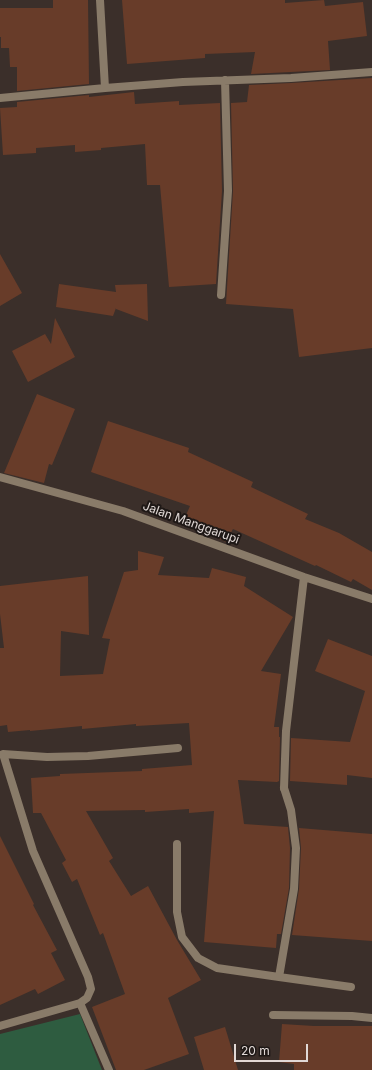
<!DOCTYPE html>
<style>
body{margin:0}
#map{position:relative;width:372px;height:1070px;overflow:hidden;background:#3b2f2a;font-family:Inter,sans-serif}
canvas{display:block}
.scale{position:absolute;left:234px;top:1044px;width:74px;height:18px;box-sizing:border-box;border:2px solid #e1d9d6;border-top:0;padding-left:5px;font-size:12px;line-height:14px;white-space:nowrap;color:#e1d9d6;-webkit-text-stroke:3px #1e1816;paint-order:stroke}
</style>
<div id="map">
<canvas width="372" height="1070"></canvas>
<div class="scale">20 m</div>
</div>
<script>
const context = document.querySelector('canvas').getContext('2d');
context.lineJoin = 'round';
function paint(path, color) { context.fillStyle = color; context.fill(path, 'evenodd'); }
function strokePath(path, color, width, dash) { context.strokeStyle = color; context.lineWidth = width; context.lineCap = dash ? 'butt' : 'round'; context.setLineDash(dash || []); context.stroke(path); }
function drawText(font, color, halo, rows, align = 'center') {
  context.font = font + ' Inter,sans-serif'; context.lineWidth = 4; context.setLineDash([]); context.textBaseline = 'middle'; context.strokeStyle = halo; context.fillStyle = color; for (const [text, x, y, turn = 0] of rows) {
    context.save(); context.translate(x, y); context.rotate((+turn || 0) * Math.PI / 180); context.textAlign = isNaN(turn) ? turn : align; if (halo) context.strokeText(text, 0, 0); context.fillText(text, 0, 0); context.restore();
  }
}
const green = new Path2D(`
 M80,1014L102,1070H0V1034Z`);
const building = new Path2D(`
 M53,0H88L89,84L17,91V67H10L9,48H1V37H0V8H53Z
 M122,0H285V3L324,0L325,6L363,2L367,36L328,41L330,70L251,74L255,52L205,54V58L127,64Z
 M372,78V348L299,357L293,309L226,304L233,191L231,103L247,102L249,85L291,83Z
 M134,92L135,104L179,101V105L220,103L222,191L216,284L169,287L160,185H147L145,144L101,148V150L75,152V145L36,148V153L3,155L0,108L17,107V102L89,95V97Z
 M0,254L22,293L0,306Z
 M59,284L116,292L115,285L147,284L148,321L116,309V308L113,316L56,307Z
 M55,318L75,357L28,382L12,351L45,334L51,344Z
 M37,394L75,409L52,465L49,464L44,483L4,473Z
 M108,421L189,448L188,452L253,482L251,487L308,514L305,519L339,533L372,552V590L353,579L351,582L316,565L315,566L233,529L226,542L183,522L190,506L91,472Z
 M138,551L164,557L158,575L209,578L212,568L246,577L244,586L293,617L261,671L281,674L274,727H279V737H280L279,781L277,782L238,780L244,824L288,827L290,848L289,888L281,934H277L276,948L204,942L214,811L189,813V809L145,812V810L86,811L113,858L109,861L131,896L148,886L177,940L201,980L168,998L189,1054L144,1070H116L92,1007L125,994L103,933L100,935L77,879L72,882L62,863L66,860L41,813H33L31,778L60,776V774L142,771V769L192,765L189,723L136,726V724L82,729V726L30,731V730L8,732L7,725L0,726V648H4L0,614V586L88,576L89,635L61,631L60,676L103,674L110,639L102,638L124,572L138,570Z
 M328,639L372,656V778L347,775V785L290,781L291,738L350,742L365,691L315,671Z
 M299,828L372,834V941L292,935L299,889L301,848Z
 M0,836L34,904L33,905L57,950L51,953L65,980L38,994L35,989L0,1005Z
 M282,1024L314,1026H372V1070H294V1064L279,1062Z
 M225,1027L238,1070H204L194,1037Z`);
const lane = new Path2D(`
 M284,788L291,810L296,848L294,889L279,977L351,987
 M177,844V912L182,937L198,958L217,968L279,977`);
const street = new Path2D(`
 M100,0L105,88
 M0,98L105,88L183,82L291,78L372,72
 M221,295L228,191L225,80
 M0,477L123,511L304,577L372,599
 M284,788L286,731L304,577
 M80,1003L109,1070
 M273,1015L352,1016L372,1018
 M0,1026L80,1003L87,998L91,989L88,977L33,851L3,754L47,757L88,756L178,748`);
const streetNames = [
 ["Jalan Manggarupi",191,523,20]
];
paint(green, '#2e5c40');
paint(building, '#683c29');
strokePath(lane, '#897b69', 8);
strokePath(street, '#897b69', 8);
drawText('12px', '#e1d9d6', '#1e1816', streetNames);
</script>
